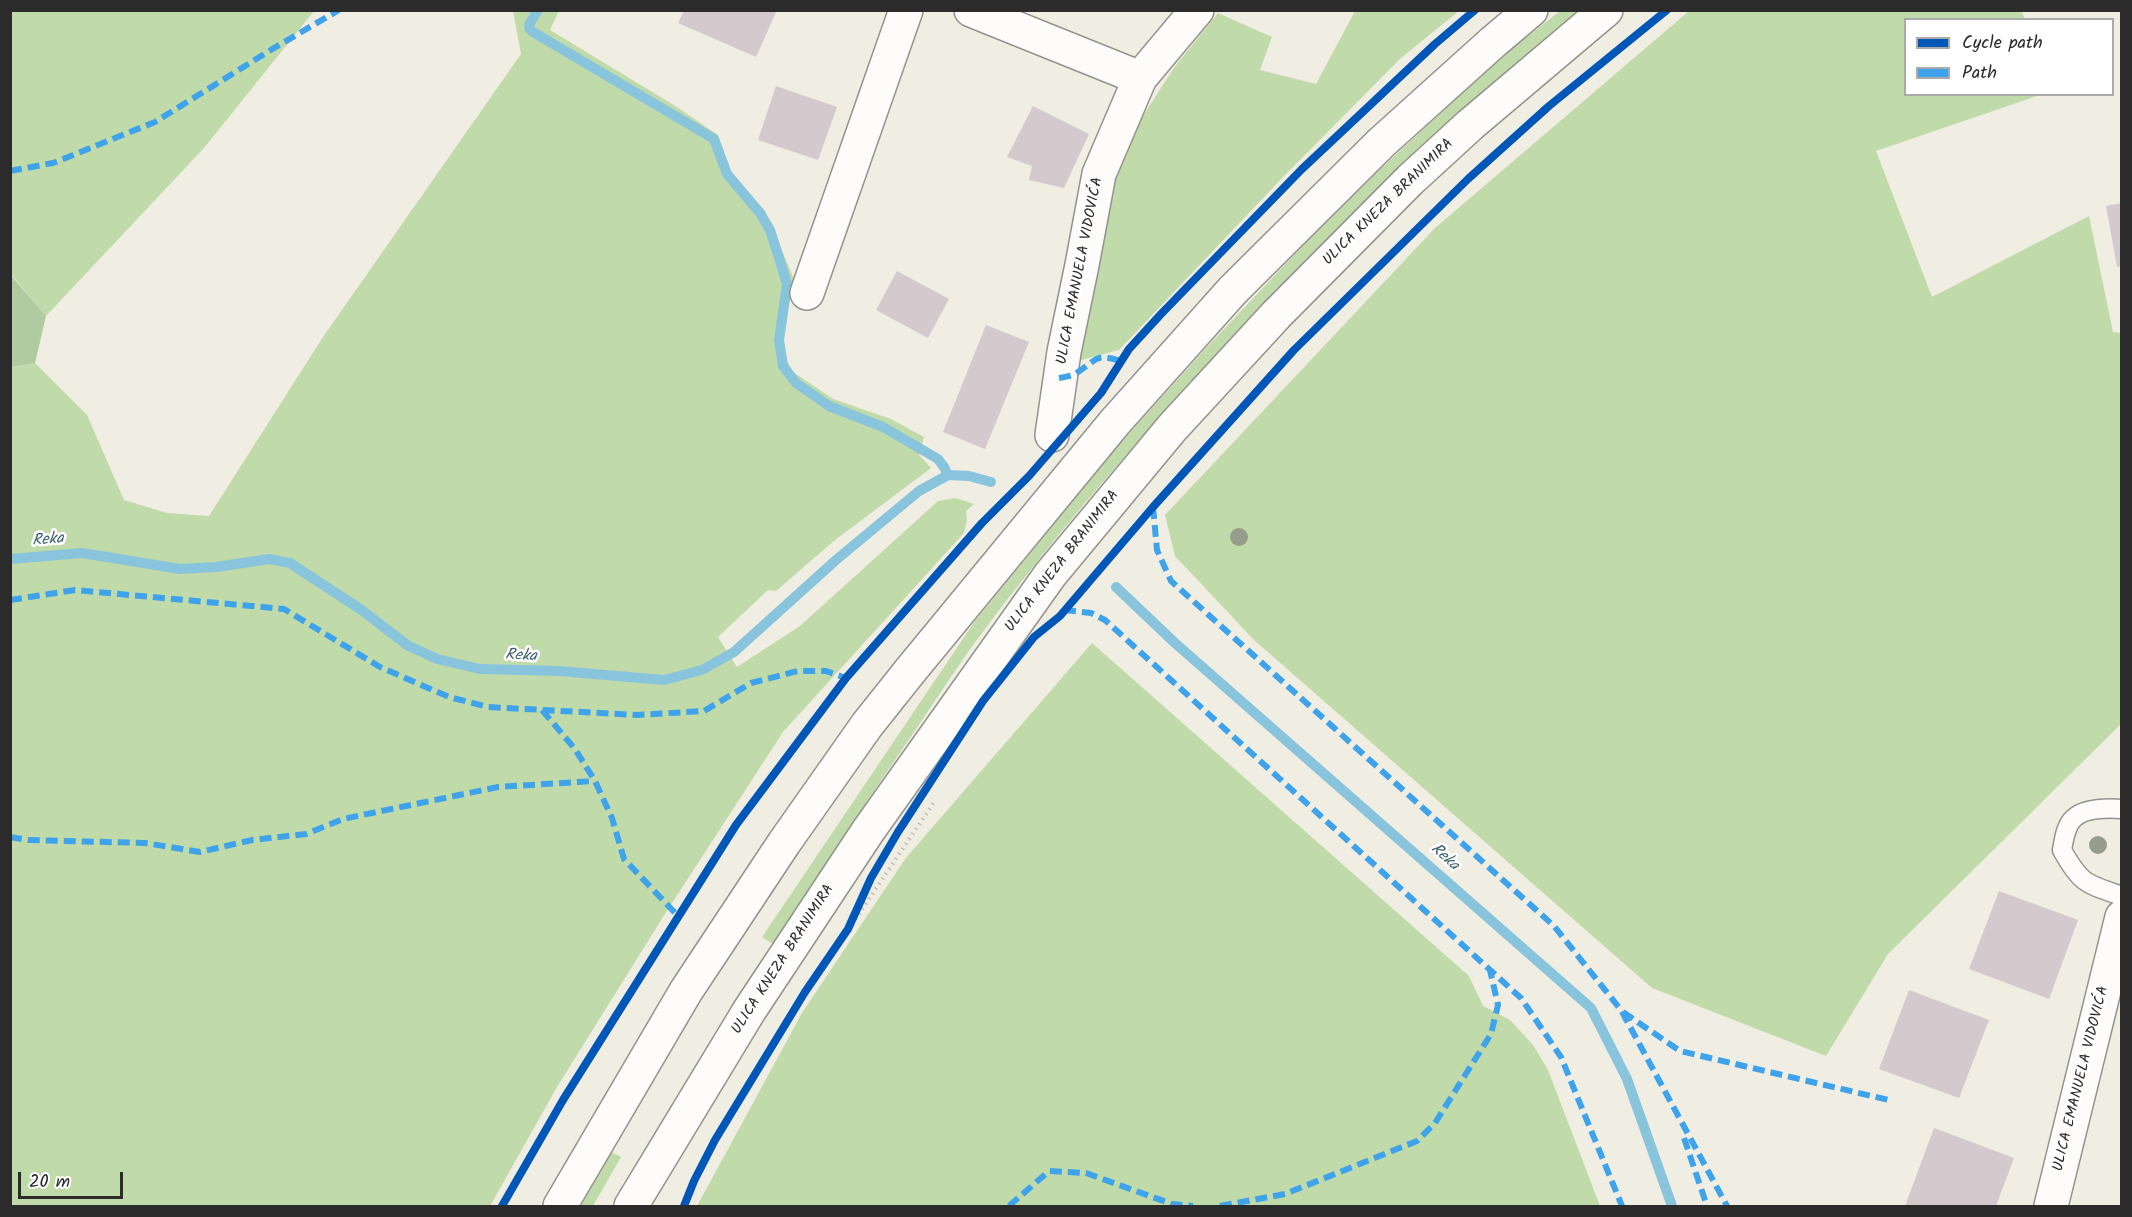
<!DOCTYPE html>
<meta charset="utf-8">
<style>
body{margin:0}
#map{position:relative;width:2132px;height:1217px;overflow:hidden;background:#f0ede3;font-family:Kalam,sans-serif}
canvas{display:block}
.frame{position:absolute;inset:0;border:12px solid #2b2b2b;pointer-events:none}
.legend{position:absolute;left:1904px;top:18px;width:210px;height:78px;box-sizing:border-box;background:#fff;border:2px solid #aaa;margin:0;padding:8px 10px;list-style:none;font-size:18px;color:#2b2b2b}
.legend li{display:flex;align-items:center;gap:12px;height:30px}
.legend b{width:30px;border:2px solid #aaa}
.scale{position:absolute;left:18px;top:1172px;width:105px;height:27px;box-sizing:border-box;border:3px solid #2b2b2b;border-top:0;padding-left:8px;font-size:18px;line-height:21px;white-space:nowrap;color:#2b2b2b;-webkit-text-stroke:4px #fff;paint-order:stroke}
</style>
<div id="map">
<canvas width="2132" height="1217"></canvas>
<div class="frame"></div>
<ul class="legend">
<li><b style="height:8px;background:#0057b8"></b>Cycle path</li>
<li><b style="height:8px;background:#3ea3eb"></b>Path</li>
</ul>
<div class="scale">20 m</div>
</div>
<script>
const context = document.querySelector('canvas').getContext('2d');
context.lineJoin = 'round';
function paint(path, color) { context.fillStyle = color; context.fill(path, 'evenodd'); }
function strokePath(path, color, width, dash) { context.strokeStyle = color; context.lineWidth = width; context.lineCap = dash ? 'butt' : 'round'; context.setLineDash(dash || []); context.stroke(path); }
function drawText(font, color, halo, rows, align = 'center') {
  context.font = font + ' Kalam,sans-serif'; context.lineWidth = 5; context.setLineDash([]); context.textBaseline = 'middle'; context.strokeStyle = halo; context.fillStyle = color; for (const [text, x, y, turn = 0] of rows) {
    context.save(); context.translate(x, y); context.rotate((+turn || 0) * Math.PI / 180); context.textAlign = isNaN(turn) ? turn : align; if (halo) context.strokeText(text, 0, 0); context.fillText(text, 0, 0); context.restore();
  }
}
const green = new Path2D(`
 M10,11H314L204,148L46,316L11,274Z
 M513,11H559L550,30L677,107L718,135L731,174L765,211L794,279L783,336L785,357L793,372L833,399L891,419L924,437L919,455L931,468L835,540L776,591L768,590L718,637L737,667L800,626L938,501L956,498L974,504L966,511L967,519L964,533L783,732L663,917L557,1087L490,1206H11V367L35,363L87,415L124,500L167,513L209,516L323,337L521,54Z
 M1355,11H1459L1402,57L1284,176L1119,350L1081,360L1080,340L1122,149L1173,69L1218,13L1272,37L1260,70L1316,84Z
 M1560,11H1580C1488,82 1404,163 1322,245C1202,366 1087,493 985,629C960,662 938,697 914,732C866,802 819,873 773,944L762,937L975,621L1117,447L1208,346L1328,219L1388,162L1499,59Z
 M1689,11H2021L2025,19L1906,20V94L2040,95L1876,151L1932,297L2089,216L2113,332L2121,333V724L1888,954L1826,1056L1652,988L1254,640L1175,556L1165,515L1435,228Z
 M1092,643L1469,976L1483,1006L1510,1020L1533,1045L1548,1070L1600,1206H697L802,1013L905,859Z
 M612,1152L621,1157L593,1206H581Z`);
const forest = new Path2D(`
 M10,274L46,316L35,363L11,367Z`);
const stream = new Path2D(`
 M538,10L530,23L529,28L533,32L714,139L727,174L760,213L770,230L780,261L787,284L779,340L783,366L796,383L829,406L883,427L938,459L944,467L948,475
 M10,559L82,553L180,569L216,567L269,559L290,563L363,611L407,645L437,659L480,669L559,671L664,680L702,670L734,652L836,560L919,491L948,475L969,476L991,482
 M1116,587L1175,643L1591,1008L1627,1079L1672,1206`);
const building = new Path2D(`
 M684,10H777L756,57L678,23Z
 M776,86L837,107L818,160L758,140Z
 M1033,106L1089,134L1064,188L1029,180L1032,166L1007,157Z
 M2122,203V266L2117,267L2106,206Z
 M897,271L949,299L928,338L876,310Z
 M986,325L1029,342L985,449L943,432Z
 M1999,891L2078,920L2049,999L1969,969Z
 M1909,990L1989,1020L1959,1098L1879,1069Z
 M1934,1128L2014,1158L1996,1206H1905Z`);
const path = new Path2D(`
 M852,924L935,801`);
const service = new Path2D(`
 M2122,809C2107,808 2085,808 2074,818C2065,826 2064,840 2062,850C2081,884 2086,884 2122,896`);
const minor = new Path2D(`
 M971,10L1140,78
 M807,293L906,10
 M1052,435L1064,352L1082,265L1099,174L1140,78L1197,10
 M2051,1206L2122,917`);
const tertiary = new Path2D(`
 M560,1206L686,991L784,843L867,725L910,671L1115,422L1233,290L1381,143L1492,43L1531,10
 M631,1206L749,1011L868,831L1050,575L1172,428L1276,315L1410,180L1470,125L1606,10`);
const quiet = new Path2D(`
 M10,171L53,163L155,122L274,48L339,10
 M1059,378C1065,377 1073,376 1078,372C1098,359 1095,353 1121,361
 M1153,507L1157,550L1171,581L1554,926L1621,1010L1727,1206
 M10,600L75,590L284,609L380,667L449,697L488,707L637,715L704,711L751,683L798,671H826L846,678
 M1064,610L1091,613L1105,620L1521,998L1561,1057L1622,1206
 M542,710L575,749L595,781L612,818L624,859L678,916
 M10,837L28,840L145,843L200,852L252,840L306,834L343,819L498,787L595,781
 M1623,1012L1680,1051L1893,1101
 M1684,1138L1707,1206
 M1009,1206L1049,1171L1086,1173L1172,1204L1193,1206
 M1220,1206L1285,1194L1417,1141L1435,1123L1491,1034L1498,1005L1490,970`);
const cycleway = new Path2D(`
 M502,1206L563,1100L736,825L846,678L982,523L1029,476L1101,393L1129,349L1162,313L1302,169L1435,44L1475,10
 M684,1206L694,1181L715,1140L805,992L848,929L871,878L898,832L983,701L1034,637L1060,616L1153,507L1294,350L1468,179L1549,106L1667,10`);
const trees = [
 [1239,537],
 [2098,845]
];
const streetNames = [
 ["ULICA KNEZA BRANIMIRA",1389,203,-44],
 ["ULICA EMANUELA VIDOVIĆA",1081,271,-79],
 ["ULICA KNEZA BRANIMIRA",1063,562,-52],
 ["ULICA KNEZA BRANIMIRA",784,960,-57],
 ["ULICA EMANUELA VIDOVIĆA",2082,1079,-76]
];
const waterNames = [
 ["Reka",48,541,-5],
 ["Reka",521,657,3],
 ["Reka",1444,858,42]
];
paint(green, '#c1daa9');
paint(forest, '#b0cba0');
strokePath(stream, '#89c4dd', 10);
paint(building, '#d4c9cc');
strokePath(service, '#94928d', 21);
strokePath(minor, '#94928d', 36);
strokePath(tertiary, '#94928d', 36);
strokePath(path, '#bfbebc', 4, [1.5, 4.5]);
strokePath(service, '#fdfcfb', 18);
strokePath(minor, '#fdfcfb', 33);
strokePath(tertiary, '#fdfcfb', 33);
strokePath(quiet, '#3ea3eb', 6, [12, 6]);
strokePath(cycleway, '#0057b8', 8);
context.fillStyle = '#969d8b';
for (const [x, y] of trees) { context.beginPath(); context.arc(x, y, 9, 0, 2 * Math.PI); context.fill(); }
drawText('15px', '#2b2b2b', '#fff', streetNames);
drawText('italic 16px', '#3f6171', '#fff', waterNames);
</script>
